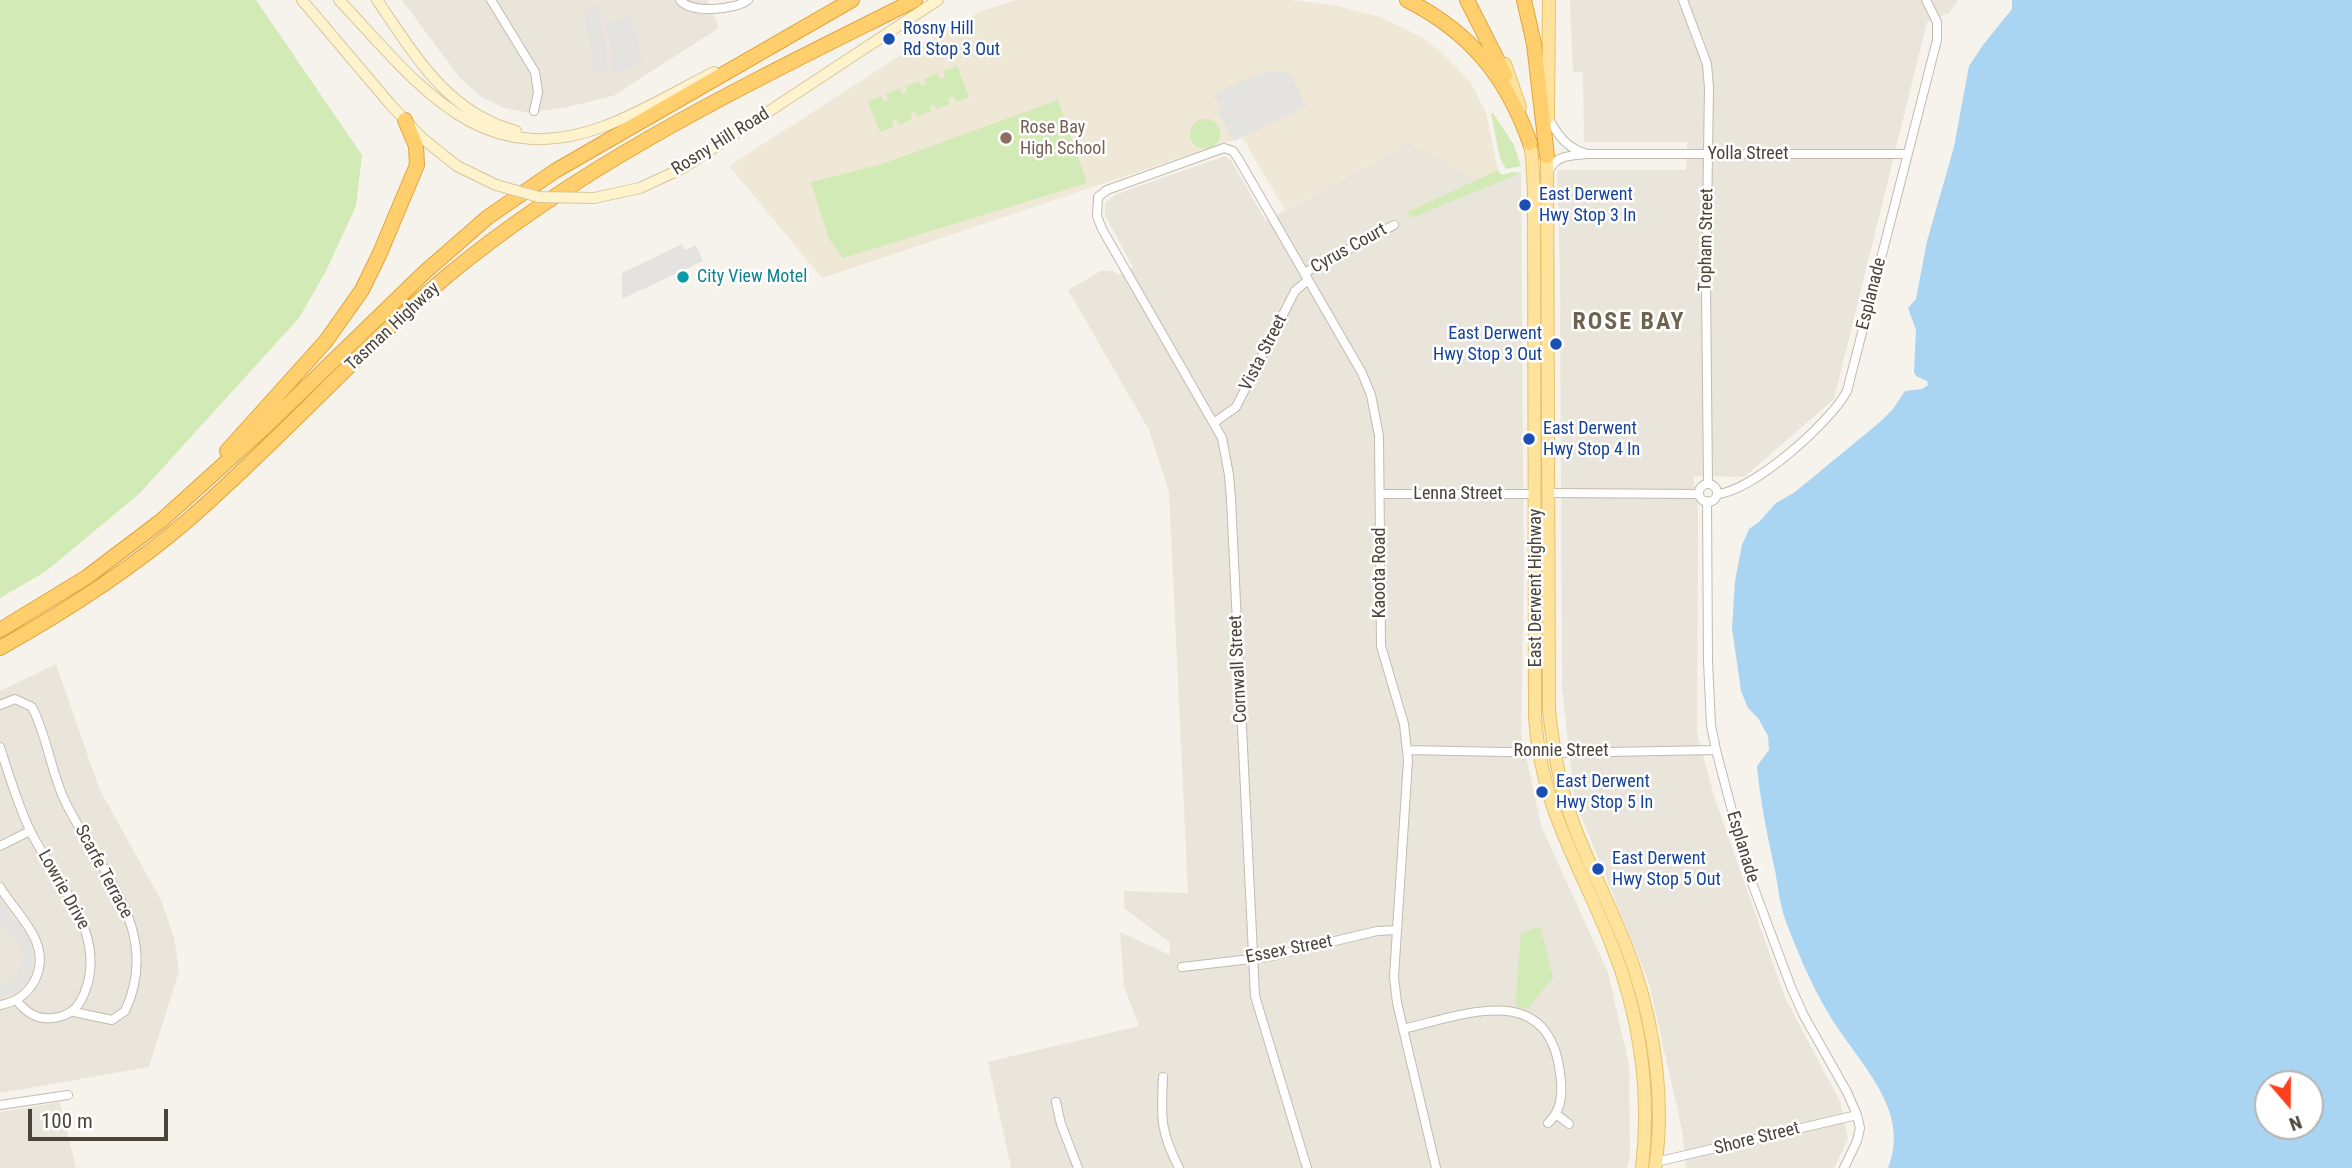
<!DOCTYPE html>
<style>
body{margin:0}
#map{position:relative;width:2352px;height:1168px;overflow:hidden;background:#f6f3ec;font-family:"Roboto Condensed",sans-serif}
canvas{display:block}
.north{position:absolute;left:2254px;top:1070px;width:70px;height:70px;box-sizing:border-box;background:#fff;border:2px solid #b7b4b0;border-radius:50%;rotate:160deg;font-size:19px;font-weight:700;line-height:28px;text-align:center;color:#4b4439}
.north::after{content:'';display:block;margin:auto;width:24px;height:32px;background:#fc3f1d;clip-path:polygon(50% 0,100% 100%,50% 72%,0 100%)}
.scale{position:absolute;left:28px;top:1109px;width:140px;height:32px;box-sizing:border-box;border:4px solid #4b4439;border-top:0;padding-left:9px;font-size:21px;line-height:24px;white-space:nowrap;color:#4b4439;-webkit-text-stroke:5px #fff;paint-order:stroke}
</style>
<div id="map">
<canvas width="2352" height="1168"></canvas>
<div class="north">N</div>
<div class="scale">100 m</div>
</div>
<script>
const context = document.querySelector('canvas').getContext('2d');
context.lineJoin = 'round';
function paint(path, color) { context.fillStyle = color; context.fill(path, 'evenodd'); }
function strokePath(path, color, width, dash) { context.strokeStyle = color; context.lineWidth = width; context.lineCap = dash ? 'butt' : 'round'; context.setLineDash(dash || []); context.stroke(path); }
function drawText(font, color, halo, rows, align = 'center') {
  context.font = font + ' "Roboto Condensed",sans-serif'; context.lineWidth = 5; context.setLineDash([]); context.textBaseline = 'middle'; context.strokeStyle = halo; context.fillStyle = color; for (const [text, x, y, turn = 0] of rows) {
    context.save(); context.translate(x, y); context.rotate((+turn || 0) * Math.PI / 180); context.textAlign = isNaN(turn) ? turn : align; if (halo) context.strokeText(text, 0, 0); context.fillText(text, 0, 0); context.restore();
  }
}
const residential = new Path2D(`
 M402,0H707L719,28L613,96L568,107L529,113L504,108L481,97L460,78Z
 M1570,0H1958L1949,13L1927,22L1834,399L1744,477L1693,476L1698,509L1697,733L1714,796L1785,998L1840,1101L1848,1139L1834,1168H1686L1682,1130L1649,983L1575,801L1562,689L1560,271L1557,173L1559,170H1686L1687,142H1584L1583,72H1573Z
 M1409,142L1478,180L1409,212L1521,173L1524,575L1521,735L1542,828L1608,973L1629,1065L1630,1155L1627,1168H1011L988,1062L1139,1026L1124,986L1120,932L1170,955V943L1124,908V891L1188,893L1169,492L1149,430L1068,290L1101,271H1113L1118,275L1133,267L1105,215V203L1117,194L1225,156L1232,162L1266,221Z
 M56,664L99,788L161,900L174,937L179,971L149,1067L0,1093V691Z
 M60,1102L76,1168H0V1112Z`);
const education = new Path2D(`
 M1016,0H1291L1334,5L1380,17L1425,39L1443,54L1471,83L1486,113L1498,170L1478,180L1409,142L1285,210L1242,137L822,278L729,166L918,44L938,37L979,12Z`);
const green = new Path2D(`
 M0,0H256L362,155L356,206L326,271L299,318L140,493L45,572L0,598Z
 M957,66L969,97L956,102L953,96L948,98L950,104L936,109L934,104L929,106L931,111L917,117L915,111L910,114L912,119L899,125L896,119L891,121L894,127L880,132L868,102L881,96L884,102L888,100L886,94L900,88L903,94L907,92L905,86L919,81L922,86L926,84L924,79L937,73L940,79L945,77L943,71Z
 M1058,100L1087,183L843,258L829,239L811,182L882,164Z
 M1493,113L1514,145L1521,166L1506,169L1500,158L1491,114Z
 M1190 134a15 15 0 1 1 30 0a15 15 0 1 1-30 0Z
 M1498,170L1501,175L1514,172L1521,173L1411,218L1408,212Z
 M1540,926L1553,977L1526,1010L1515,1005L1521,933Z`);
const parking = new Path2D(`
 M601,2L607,67L600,72L592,68L585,14Z
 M630,17L644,62L621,71L612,72L611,44L605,24Z
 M1279,71L1292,76L1306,107L1234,141L1216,108L1220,106L1213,94L1262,73Z
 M682,244L685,250L696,245L703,261L622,299V273Z
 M0,900L29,939L33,956L31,973L27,980L15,992L0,997V986L12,980L17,974L22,961V953L15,940L5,926L0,929Z`);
const water = new Path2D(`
 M2012,0H2352V1168H1888C1913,1108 1854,1059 1827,1011C1810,982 1797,951 1785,919C1779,902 1778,883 1774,866C1767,833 1760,800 1757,766L1769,750L1768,736L1758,718L1748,708L1741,691L1732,628L1735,581L1742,545L1749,529L1759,522L1776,503L1795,492L1880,422L1893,409L1905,391L1922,389L1928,385L1927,381L1916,376L1914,372L1916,330L1908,308L1916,299L1927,241L1954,147L1969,66L1983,45L2012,9ZM2268,1084H2310V1126H2268Z`);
const street = new Path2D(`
 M491,0L535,72L538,92L534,111
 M680,0C691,14 735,10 748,0
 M1683,0L1707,64L1709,88L1706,284L1708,484
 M1548,117C1557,134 1566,148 1585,153
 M1549,171C1556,154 1572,156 1588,154H1907
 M1304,273L1394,225
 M1215,422L1236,407L1295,291L1308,280
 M1699 493a9 9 0 1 1 18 0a9 9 0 1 1-18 0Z
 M1549,493L1699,494
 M1380,494H1536
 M1717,494C1752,492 1831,422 1847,391L1937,40V22L1926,0
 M1707,501L1708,661L1711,725L1716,750L1749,875L1791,987L1804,1016L1847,1092L1857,1115L1860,1128L1857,1141L1844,1168
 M0,705L15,699L32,707C46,733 51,771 64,799C96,868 164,929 125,1011L112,1020L74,1012
 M0,747C9,775 17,802 29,828C53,880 110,933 84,994C78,1009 69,1016 53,1018C36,1020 26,1012 16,1000
 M1407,750L1554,753L1716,750
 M0,846L30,831
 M0,887C17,916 53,943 35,980C27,995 16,1002 0,1005
 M1182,967L1268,957L1377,931L1396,930
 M1403,1029C1464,1015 1548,979 1560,1073C1563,1092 1562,1111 1548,1123
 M1163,1077C1161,1118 1160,1131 1179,1168
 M1056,1102L1061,1124L1078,1168
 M0,1105L68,1095
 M1557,1115L1569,1124
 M1656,1162L1857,1115
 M1307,1168L1255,996L1231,499L1229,475L1222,438L1102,229L1097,216L1098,197L1107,190L1224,148L1233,151L1239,160L1362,373L1371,395L1379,436L1381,646L1404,724L1408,760L1394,977L1397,1003L1436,1168`);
const secondary = new Path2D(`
 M302,0L390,104L422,138L457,166L496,185
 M339,0C416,81 478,174 605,126C642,112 678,90 714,72
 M377,0C415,55 447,113 516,131
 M594,198L640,188L683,168L938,0`);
const primary = new Path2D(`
 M1505,64L1520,107
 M1548,118L1549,0
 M1528,134L1532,157L1534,191L1535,717C1541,808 1579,862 1611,943C1640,1014 1651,1092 1642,1168
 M1547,147L1549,710C1553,748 1559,784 1572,820C1590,870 1617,917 1634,968C1655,1030 1665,1103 1655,1168`);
const highway = new Path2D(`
 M1407,0C1470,32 1506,76 1530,143
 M1467,0L1505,75
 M1524,0L1534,44L1547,156
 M227,451L326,341L362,290L380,253L417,165L416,146L405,120
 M0,630L87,577L161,521L265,427L426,271L488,217L555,171L852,0
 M0,648C66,611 130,570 187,521C277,443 356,353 447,276C586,160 754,81 915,0`);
const secondaryBridge = new Path2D(`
 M496,185L539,197L594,198`);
const markers = [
 [889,39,7,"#1a4fb4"],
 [1006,138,7,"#8d6e63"],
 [1525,205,7,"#1a4fb4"],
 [683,277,7,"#0f9aa8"],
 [1556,344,7,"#1a4fb4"],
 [1529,439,7,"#1a4fb4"],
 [1542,792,7,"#1a4fb4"],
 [1598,869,7,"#1a4fb4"]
];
const transitNames = [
 ["Rosny Hill",903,29],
 ["Rd Stop 3 Out",903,50],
 ["East Derwent",1539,195],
 ["Hwy Stop 3 In",1539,216],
 ["East Derwent",1542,334,"right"],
 ["Hwy Stop 3 Out",1542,355,"right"],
 ["East Derwent",1543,429],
 ["Hwy Stop 4 In",1543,450],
 ["East Derwent",1556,782],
 ["Hwy Stop 5 In",1556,803],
 ["East Derwent",1612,859],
 ["Hwy Stop 5 Out",1612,880]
];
const educationNames = [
 ["Rose Bay",1020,128],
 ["High School",1020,149]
];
const streetNames = [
 ["Rosny Hill Road",721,142,-32],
 ["Yolla Street",1748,154],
 ["Topham Street",1707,240,-89],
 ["Cyrus Court",1349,249,-29],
 ["Esplanade",1872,294,-76],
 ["Tasman Highway",393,327,-43],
 ["Vista Street",1264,353,-63],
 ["Lenna Street",1458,494],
 ["Kaoota Road",1380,573,-90],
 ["East Derwent Highway",1536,588,-90],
 ["Cornwall Street",1239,669,-93],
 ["Ronnie Street",1561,751],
 ["Esplanade",1742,847,73],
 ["Scarfe Terrace",103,872,62],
 ["Lowrie Drive",63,890,61],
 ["Essex Street",1289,950,-11],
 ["Shore Street",1757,1139,-14]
];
const cultureNames = [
 ["City View Motel",697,277]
];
const districtNames = [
 ["ROSE BAY",1629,323]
];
paint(residential, '#eae5da');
paint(education, '#efe8d6');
paint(green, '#d2eab5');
paint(parking, '#e5e3e0');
paint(water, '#a9d4f2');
strokePath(street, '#c2bbae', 10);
strokePath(secondary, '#d6c79b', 12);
strokePath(primary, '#e6c16a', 14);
strokePath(highway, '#e0a43c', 16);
strokePath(street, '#fff', 8);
strokePath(secondary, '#fff3cd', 10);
strokePath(primary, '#ffe39c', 12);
strokePath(highway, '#ffcf6e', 14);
strokePath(secondaryBridge, '#d6c79b', 12, []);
strokePath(secondaryBridge, '#fff3cd', 10);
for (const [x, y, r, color] of markers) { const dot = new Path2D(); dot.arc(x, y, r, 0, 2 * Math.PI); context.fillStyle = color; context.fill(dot); strokePath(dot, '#fff', 2.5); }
drawText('18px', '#164399', '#fff', transitNames, 'left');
drawText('18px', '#785e54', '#fff', educationNames, 'left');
drawText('18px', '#4b4439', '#fff', streetNames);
drawText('18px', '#0d838f', '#fff', cultureNames, 'left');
context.letterSpacing = '2px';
drawText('bold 24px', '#6e6250', '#fff', districtNames);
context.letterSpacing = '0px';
</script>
